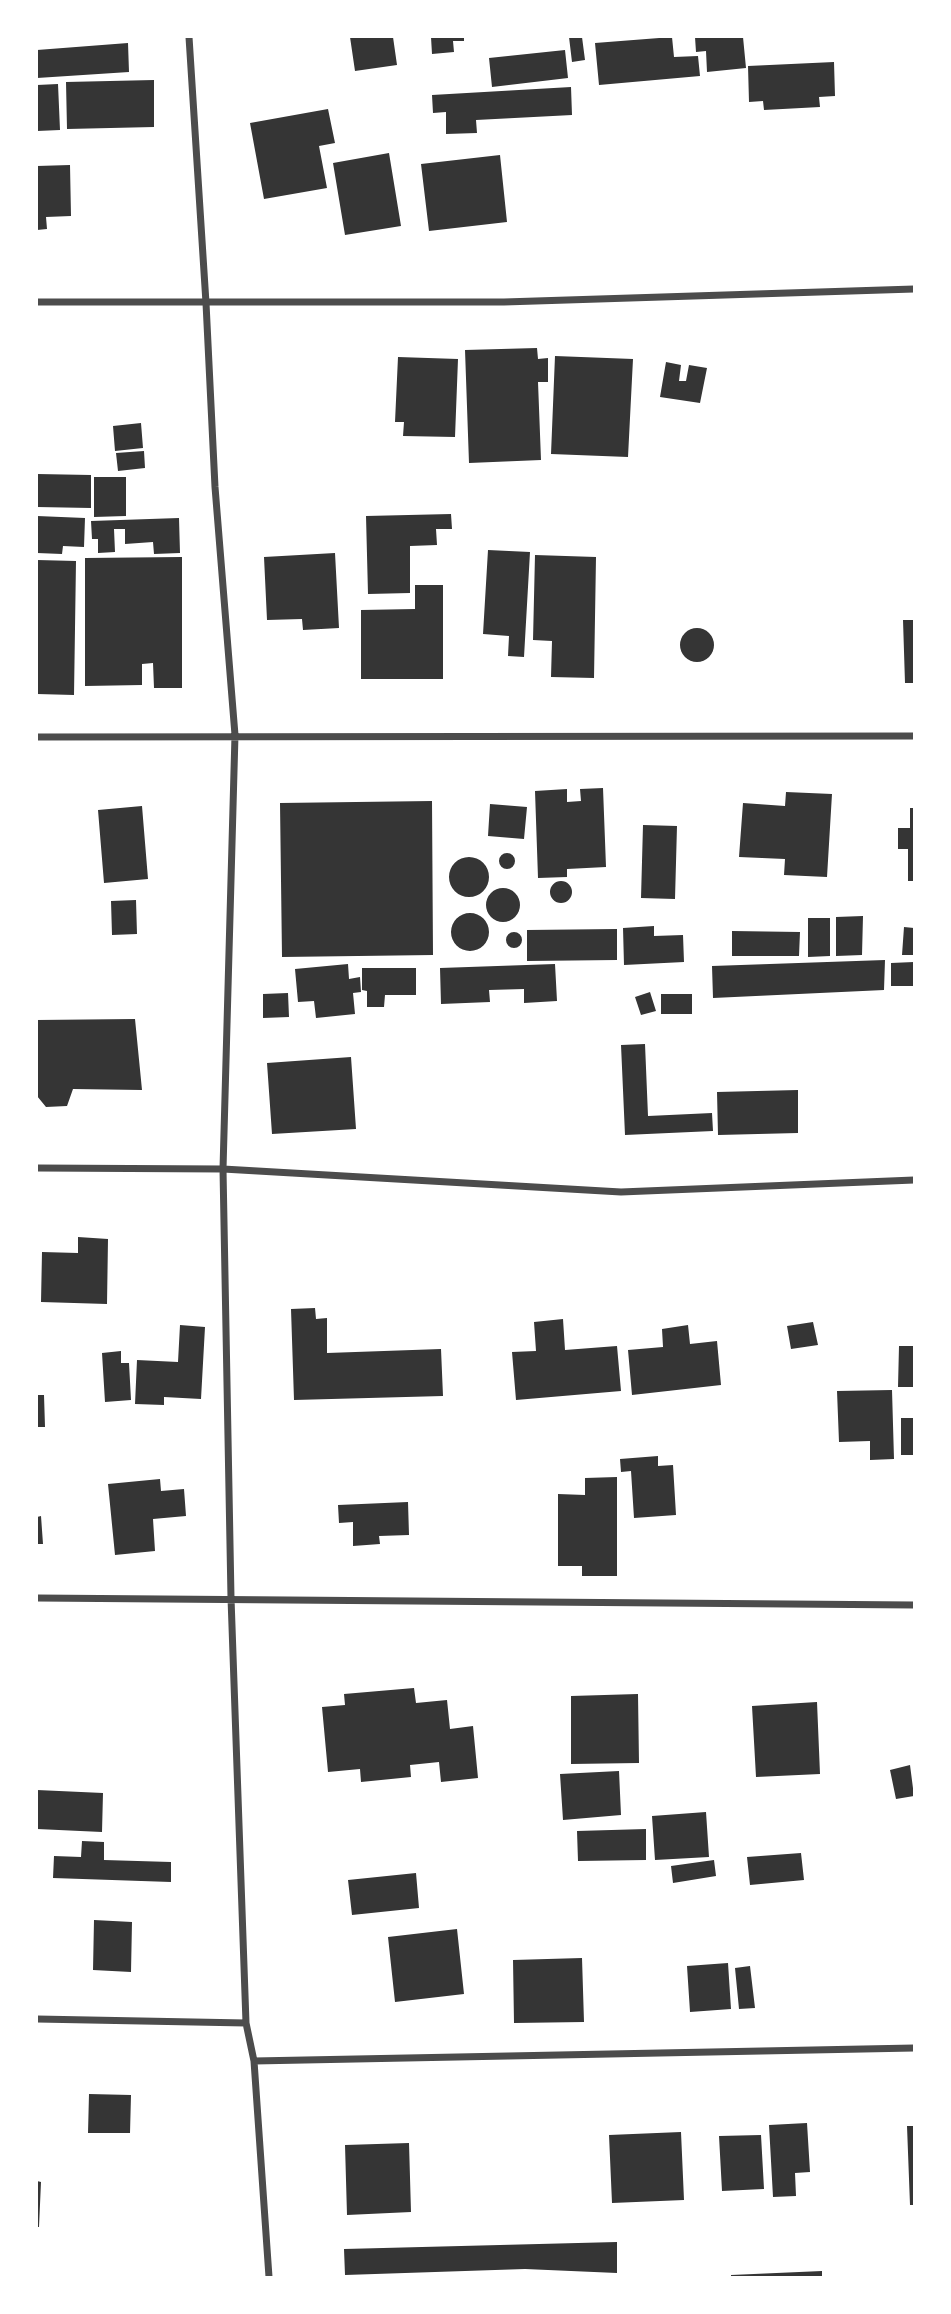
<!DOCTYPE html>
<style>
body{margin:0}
#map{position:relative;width:951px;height:2314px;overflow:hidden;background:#fff;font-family:"Open Sans",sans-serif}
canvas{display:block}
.frame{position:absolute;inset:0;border:38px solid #fff;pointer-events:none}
</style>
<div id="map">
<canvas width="951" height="2314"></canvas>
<div class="frame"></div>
</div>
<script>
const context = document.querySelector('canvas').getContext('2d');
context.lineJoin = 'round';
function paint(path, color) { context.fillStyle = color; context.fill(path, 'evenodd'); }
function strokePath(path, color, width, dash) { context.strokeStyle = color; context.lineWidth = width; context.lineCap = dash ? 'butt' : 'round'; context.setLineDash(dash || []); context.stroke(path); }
const building = new Path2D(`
 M350,37H393L397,65L355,71Z
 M431,37H464V41H453L454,52L432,54Z
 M569,37H582L585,60L572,62Z
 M672,37L674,57L698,56L700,76L599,85L595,43Z
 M695,37H743L746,68L707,72L706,51L696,52Z
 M128,43L129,72L37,78V50Z
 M565,50L568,78L492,87L489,58Z
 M834,62L835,96L819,97L820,107L764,110L763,101L749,102L748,66Z
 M154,80V127L67,129L66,82Z
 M58,84L60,130L37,131V85Z
 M571,87L572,115L476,120L477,133L446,134V112L433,113L432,95Z
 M328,109L335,143L319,146L327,188L264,199L250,123Z
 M389,153L401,226L345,235L333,163Z
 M500,155L507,222L429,231L421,164Z
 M70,165L71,216L46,217L47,229L37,230V166Z
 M537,348L538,359L548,358V382H538L541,460L469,463L465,350Z
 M555,356L633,359L628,457L551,454Z
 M398,357L458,359L455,437L403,436L404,422H395Z
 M666,362L681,365L679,381H686L689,365L707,368L700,403L660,397Z
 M141,423L143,448L115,451L113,426Z
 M144,451L145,468L118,471L116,453Z
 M37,474L91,475V508L37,507Z
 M94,477H126V516L94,517Z
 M451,514L452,529H436L437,545L410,546V593L368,594L366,516Z
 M37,516L85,518L84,547L63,546L62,554L37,553Z
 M179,518L180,553L154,554L153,542L125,544V529H114L115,552L98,553V539H92L91,521Z
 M488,550L530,552L524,657L508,656L509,636L483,634Z
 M335,553L339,628L303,630L302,619L267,620L264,557Z
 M535,555L596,557L594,678L551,677L552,641L533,640Z
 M182,557V688H154L153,663L142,664V685L85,686V558Z
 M37,560L76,561L74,695L37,694Z
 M415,585H443V679H361V610L415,609Z
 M903,620H914V683H905Z
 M680 645a17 17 0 1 1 34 0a17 17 0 1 1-34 0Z
 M603,788L606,867L567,869V877L538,878L535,791L567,789V802L581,801L580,789Z
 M786,792L832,794L827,877L784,875L785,859L739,857L743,803L785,806Z
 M432,801L433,955L282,957L280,803Z
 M490,804L527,807L524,839L488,836Z
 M142,806L148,879L104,883L98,810Z
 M910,808H914V881H908V849H898V828H910Z
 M643,825L677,826L675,899L641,898Z
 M499 861a8 8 0 1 1 16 0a8 8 0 1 1-16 0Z
 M449 877a20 20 0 1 1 40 0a20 20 0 1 1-40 0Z
 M550 892a11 11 0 1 1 22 0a11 11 0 1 1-22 0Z
 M486 905a17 17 0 1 1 34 0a17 17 0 1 1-34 0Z
 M136,900L137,934L112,935L111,901Z
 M451 932a19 19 0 1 1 38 0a19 19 0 1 1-38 0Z
 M863,916L862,955L836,956V917Z
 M808,918H830V956L808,957Z
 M654,926V936L683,935L684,962L624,965L623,928Z
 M904,927L914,928V955H902Z
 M617,929V960L527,961V930Z
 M732,931L800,932L799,956H732Z
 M506 940a8 8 0 1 1 16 0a8 8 0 1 1-16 0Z
 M885,960L884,990L713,998L712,966Z
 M914,962V986H891V963Z
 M348,964L349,979L360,977L361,992L353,993L355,1014L316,1018L314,1001L298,1002L295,969Z
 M555,964L557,1001L524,1003V989L489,990L490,1002L441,1004L440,968Z
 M362,968H416V995H385L384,1007H367V991L362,990Z
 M650,992L656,1011L641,1015L635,997Z
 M288,993L289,1017L263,1018V994Z
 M661,994H692V1014H661Z
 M135,1019L142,1090L73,1089L67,1106L46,1107L37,1096V1020Z
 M645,1044L648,1116L712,1113L713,1131L625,1135L621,1045Z
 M351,1057L356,1129L272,1134L267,1063Z
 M798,1090V1133L718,1135L717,1092Z
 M78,1237L108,1239L107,1304L41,1302L42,1252L78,1253Z
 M315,1308L316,1319L327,1318V1353L441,1349L443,1396L294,1400L291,1309Z
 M563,1319L565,1350L617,1346L621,1391L516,1400L512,1352L536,1351L534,1322Z
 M813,1322L818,1345L791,1349L787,1326Z
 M180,1325L205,1327L201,1399L164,1397V1405L135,1404L137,1360L178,1362Z
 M688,1325L690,1344L717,1341L721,1385L632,1395L628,1350L663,1347L662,1329Z
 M899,1346H914V1387H898Z
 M121,1351V1363H129L131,1400L105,1402L102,1353Z
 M892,1390L894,1459L870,1460V1441L839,1442L837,1391Z
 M37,1395H44L45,1427H37Z
 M901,1418H914V1455H901Z
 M658,1456V1466L673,1465L676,1515L634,1518L631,1471L621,1472L620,1459Z
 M617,1477V1576H582V1566H558V1494L585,1495V1478Z
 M160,1479L161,1491L184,1489L186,1516L153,1519L155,1551L115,1555L108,1484Z
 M408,1502L409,1535L379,1536L380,1544L353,1546V1522L339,1523L338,1505Z
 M41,1516L43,1544H37V1517Z
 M414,1688L416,1703L447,1700L450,1729L473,1726L478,1778L441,1782L439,1762L410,1765L411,1777L361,1782L360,1769L328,1772L322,1707L345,1705L344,1694Z
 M638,1694L639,1763L571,1764V1696Z
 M817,1702L820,1774L756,1777L752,1706Z
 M910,1765L914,1796L896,1799L890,1770Z
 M619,1771L621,1815L563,1820L560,1774Z
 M37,1790L103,1793L102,1832L37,1829Z
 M706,1812L709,1857L655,1860L652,1816Z
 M646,1829V1860L578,1861L577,1831Z
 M82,1841L104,1842V1860L171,1862V1882L53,1878L54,1856L81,1857Z
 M801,1853L804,1880L750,1885L747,1857Z
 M714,1860L716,1876L673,1883L671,1866Z
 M416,1873L419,1908L352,1915L348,1880Z
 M94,1920L132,1922L131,1972L93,1970Z
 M457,1929L464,1994L395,2002L388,1937Z
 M582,1958L584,2022L514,2023L513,1960Z
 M728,1963L731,2009L690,2012L687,1966Z
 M750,1966L755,2008L739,2009L735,1968Z
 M89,2094L131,2095L130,2133H88Z
 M807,2123L810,2172L795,2173L796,2196L773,2197L769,2125Z
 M907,2126H914V2205H910Z
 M681,2132L684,2200L612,2203L609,2135Z
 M761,2135L764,2189L722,2191L719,2136Z
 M409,2143L411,2212L347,2215L345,2145Z
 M37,2181L41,2182L39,2227H37Z
 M617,2242V2273L525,2269L345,2275L344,2249Z
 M822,2271V2277H731V2275Z`);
const minor = new Path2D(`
 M189,37L206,303L215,487L235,735L223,1169L231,1598L246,2023L254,2061L269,2277
 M37,302H504L914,289
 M37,737L914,736
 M37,1168L223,1169L621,1192L914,1180
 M37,1598L914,1605
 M37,2019L246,2023
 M254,2061L914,2048`);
paint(building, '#353535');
strokePath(minor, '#4c4c4c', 7);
</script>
